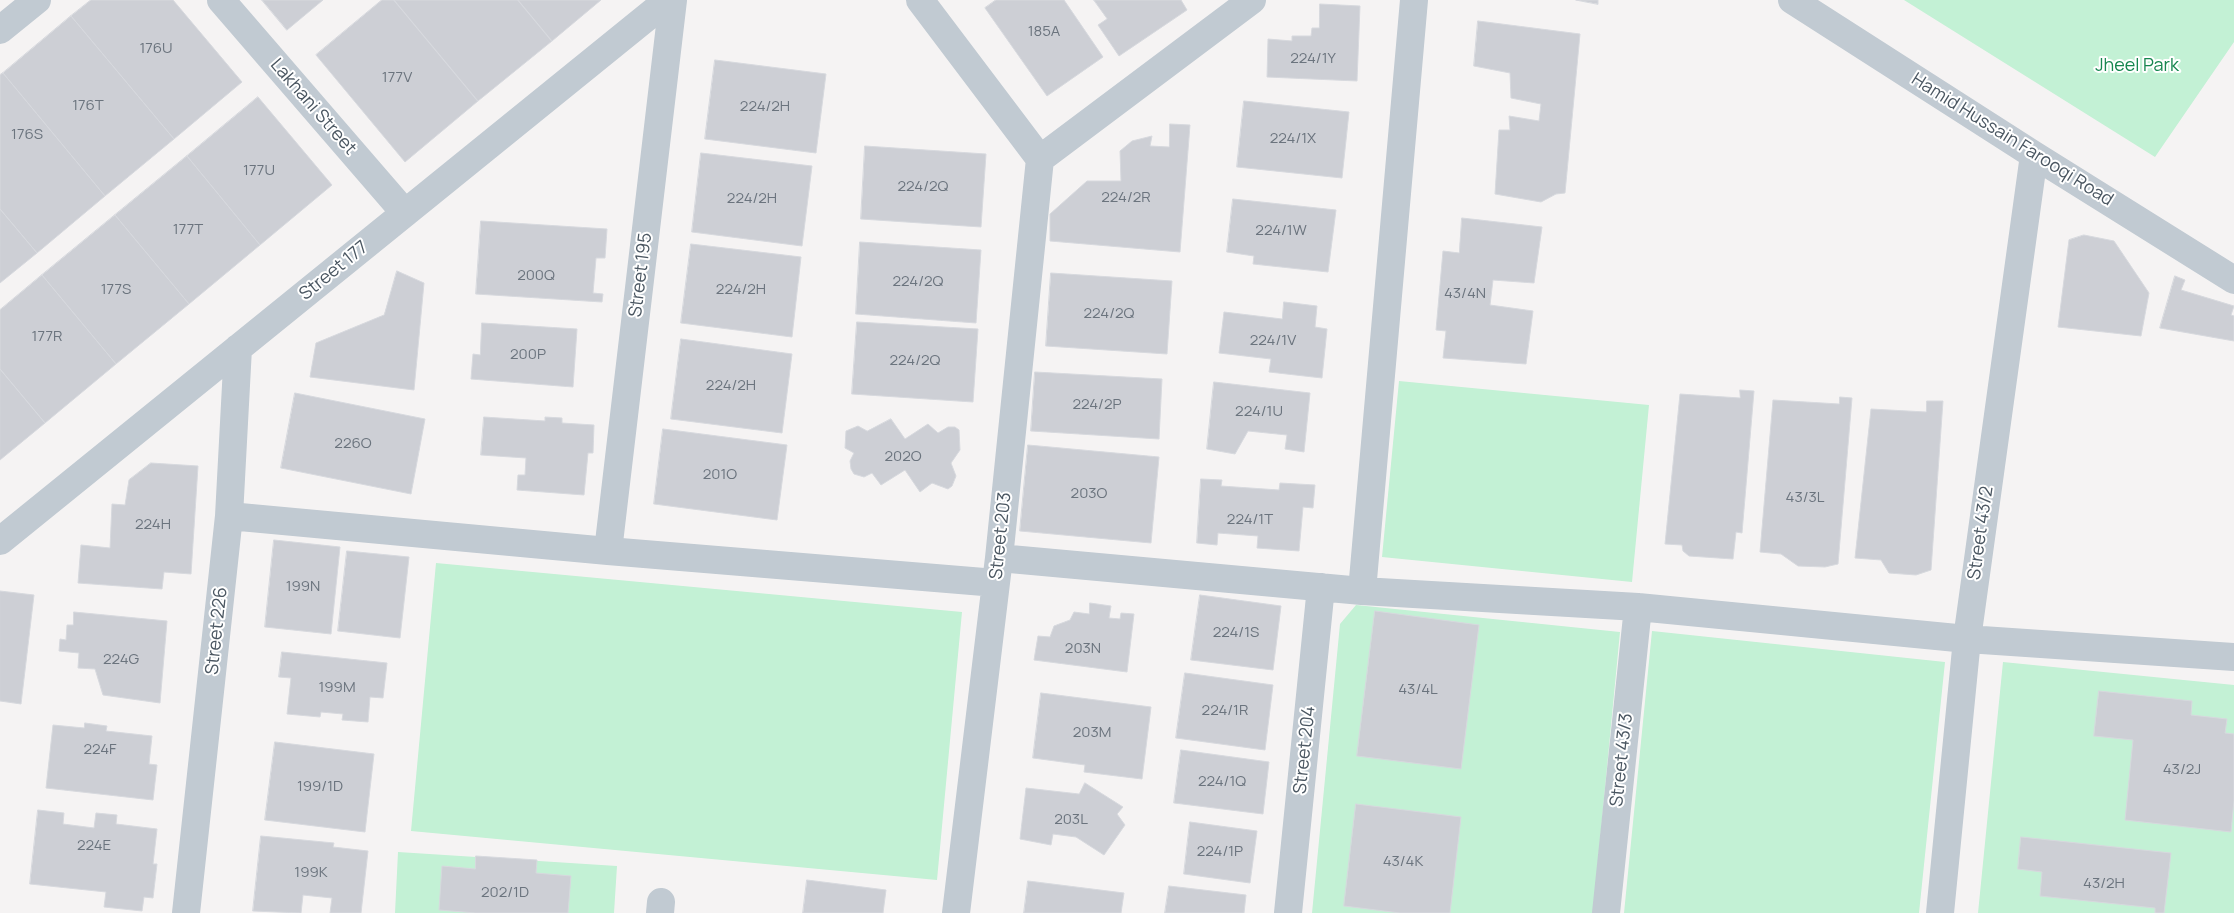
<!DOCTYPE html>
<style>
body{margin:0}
canvas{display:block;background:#f5f3f3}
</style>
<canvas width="2234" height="913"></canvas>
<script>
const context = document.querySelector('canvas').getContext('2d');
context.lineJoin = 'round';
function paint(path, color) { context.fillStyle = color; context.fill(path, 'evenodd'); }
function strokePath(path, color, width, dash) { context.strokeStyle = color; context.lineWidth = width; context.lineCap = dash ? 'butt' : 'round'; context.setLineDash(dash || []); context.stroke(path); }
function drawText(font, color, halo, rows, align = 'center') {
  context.font = font + ' Manrope,sans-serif'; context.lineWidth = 4; context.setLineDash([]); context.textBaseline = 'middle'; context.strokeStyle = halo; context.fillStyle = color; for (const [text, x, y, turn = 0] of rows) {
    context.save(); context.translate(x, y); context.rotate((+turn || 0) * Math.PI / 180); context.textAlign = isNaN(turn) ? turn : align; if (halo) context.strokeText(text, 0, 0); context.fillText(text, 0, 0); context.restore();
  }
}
const green = new Path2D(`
 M1904,0H2234V42L2155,157Z
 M1399,381L1649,405L1632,582L1382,557Z
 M436,563L962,612L937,880L411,831Z
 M1356,605L1620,632L1593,913H1312L1340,624Z
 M1652,631L1945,662L1919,913H1624Z
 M2003,662L2234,685V913H1978Z
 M398,852L617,866L614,913H395Z`);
const building = new Path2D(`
 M91,0H173L242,82L174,139L71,16Z
 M262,0H323L287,30Z
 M382,0H394L478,101L405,162L316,55Z
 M394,0H518L552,41L478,101Z
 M518,0H601L552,41Z
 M996,0H1064L1103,57L1047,96L985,8Z
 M1094,0H1181L1187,10L1119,56L1098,25L1107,19Z
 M1576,0H1598V4Z
 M1320,4L1360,6L1357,81L1267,77L1268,39L1292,41V36H1311L1312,28H1319Z
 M71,16L174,139L105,196L3,73Z
 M1478,21L1580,34L1565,193L1556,194L1541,202L1495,194L1499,130H1510L1509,116L1539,121L1541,104L1511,98L1510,73L1474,66Z
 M715,60L826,74L816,153L705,139Z
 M3,73L105,196L37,253L0,209V75Z
 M258,97L332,185L260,245L187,156Z
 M1244,101L1349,112L1342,178L1237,167Z
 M1170,124L1190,125L1180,252L1050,241V214L1087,181H1121L1120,151L1132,141L1152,136L1150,146L1169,147Z
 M865,146L986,154L981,227L861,219Z
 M701,153L812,166L802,246L692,232Z
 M187,156L260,245L189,304L115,215Z
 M1233,199L1336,210L1328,272L1253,264L1254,256L1227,252Z
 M0,209L37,253L0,283Z
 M115,215L189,304L116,364L42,275Z
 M1462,218L1542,227L1534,283L1493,280L1490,305L1533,311L1526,364L1443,358L1446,331L1436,330L1443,251L1459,253Z
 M481,221L607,229L605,258H596L593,293L603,294L602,302L476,294Z
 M2084,235L2114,241L2149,293L2141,336L2058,327L2069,240Z
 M860,242L981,250L976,323L856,314Z
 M691,244L801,257L792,337L681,323Z
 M397,271L424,283L414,390L310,377L316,343L384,315Z
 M1051,273L1172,281L1167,354L1046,346Z
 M42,275L116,364L45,423L0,369V310Z
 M2175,276L2185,280L2181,290L2234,306L2231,315L2234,316V341L2160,328Z
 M1284,302L1317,306L1315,327L1327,329L1322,378L1269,372L1271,359L1219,353L1224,312L1282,319Z
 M857,322L978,329L973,402L852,394Z
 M482,323L577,329L573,387L471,379L473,354L480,355Z
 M681,339L792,354L782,433L671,419Z
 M0,369L45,423L0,460Z
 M1035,372L1162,379L1159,439L1031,431Z
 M1214,382L1310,393L1304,452L1285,449L1287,435L1248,431L1235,454L1207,449Z
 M1740,390L1754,391L1742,533L1736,532L1733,559L1689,556L1683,551L1682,545L1665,544L1680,394L1740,398Z
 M295,393L425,419L411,494L281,468Z
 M1840,397L1852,398L1838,564L1825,567L1798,566L1781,554L1760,552L1773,400L1839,404Z
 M1927,401H1943L1931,570L1916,575L1889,573L1881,560L1855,558L1871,409L1926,412Z
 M484,417L545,421V417L562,418V423L594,425L593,453H588L584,495L517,490L518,475H525L526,458L481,455Z
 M891,419L905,439L928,424L938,433L948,427H955L959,430L960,450L951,463L956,476L952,486L948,489L932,483L920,492L905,470L881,485L872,473L864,477L854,474L851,469L850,461L854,453L845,448L846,431L858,426L867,431Z
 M663,429L787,445L777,520L654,504Z
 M1028,445L1159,457L1151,543L1020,531Z
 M151,463L198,466L191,574L164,572L162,589L78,583L81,545L110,548L112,504L125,505L129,480Z
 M1201,479L1222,480L1221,486L1279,490L1280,483L1315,485L1313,508L1303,507L1299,551L1257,548L1258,536L1218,533L1217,545L1197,543Z
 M274,540L340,547L331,634L265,627Z
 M347,551L409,557L400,638L338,631Z
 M0,591L34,595L21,704L0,701Z
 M1200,595L1281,606L1273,670L1191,660Z
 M1090,603L1111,606L1109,618L1120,619L1121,613L1134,614L1127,672L1034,660L1038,636L1050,637L1054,626L1070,620L1074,612L1089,614Z
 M1375,611L1479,625L1461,769L1357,756Z
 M74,612L167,621L160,703L103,695L95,669L78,668L79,653L59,651L60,639L66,640L67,625H73Z
 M282,652L387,663L383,698L370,697L368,722L342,720L343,714L321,712L320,717L287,714L291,678L279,677Z
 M1185,673L1273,685L1265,750L1176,738Z
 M2099,691L2192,701L2191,715L2227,719L2225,733L2234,734V800L2231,832L2125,820L2133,740L2094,736Z
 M1041,693L1151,707L1142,779L1084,772L1085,765L1033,758Z
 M85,723L107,726L106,731L152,736L149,764L157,765L153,800L46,788L53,725L84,728Z
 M275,742L374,754L365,832L265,820Z
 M1181,750L1269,762L1263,814L1174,803Z
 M1085,783L1123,807L1117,814L1125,825L1104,855L1076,837L1053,834L1051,845L1020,839L1026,788L1079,794Z
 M1356,804L1461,817L1450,913H1400L1344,906Z
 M38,810L64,813L63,824L94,828L96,813L117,815L116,824L157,829L153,864H157L153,898L144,897L142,911L104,907L106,892L30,884Z
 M1190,822L1257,831L1250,883L1184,874Z
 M261,836L334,843L333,847L368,851L361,913H330L332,898L303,895L301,913L253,911Z
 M2021,837L2171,853L2164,913H2155V908L2040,896L2042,872L2018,869Z
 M476,856L537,860L536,873L571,876L568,913H476L439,910L442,866L475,869Z
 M807,880L886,890L883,913H803Z
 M1028,881L1124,893L1121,913H1024Z
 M1169,886L1246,895L1244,913H1165Z`);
const minor = new Path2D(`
 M221,0L405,213
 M920,0L1040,159
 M1792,0L2034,155L2234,280
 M0,30L37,0
 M1040,159L1252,0
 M229,516L608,551L996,583
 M0,541L668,0
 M608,551L673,0
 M999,558L1362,591L1638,607L1967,639L2234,657
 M1362,591L1414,0
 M186,913L229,516L238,348
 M660,913L661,902
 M956,913L999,558L1040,159
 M1288,913L1321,587
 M1606,913L1638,607
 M1940,913L1967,639L2034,155`);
const numberNames = [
 ["185A",1044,32],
 ["176U",156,49],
 ["224/1Y",1313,59],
 ["177V",397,78],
 ["176T",88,106],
 ["224/2H",765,107],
 ["176S",27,135],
 ["224/1X",1293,139],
 ["177U",259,171],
 ["224/2Q",923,187],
 ["224/2R",1126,198],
 ["224/2H",752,199],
 ["177T",188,230],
 ["224/1W",1281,231],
 ["200Q",536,276],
 ["224/2Q",918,282],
 ["177S",116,290],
 ["224/2H",741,290],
 ["43/4N",1465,294],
 ["224/2Q",1109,314],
 ["177R",47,337],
 ["224/1V",1273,341],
 ["200P",528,355],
 ["224/2Q",915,361],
 ["224/2H",731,386],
 ["224/2P",1097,405],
 ["224/1U",1259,412],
 ["226O",353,444],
 ["202O",903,457],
 ["201O",720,475],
 ["203O",1089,494],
 ["43/3L",1805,498],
 ["224/1T",1250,520],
 ["224H",153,525],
 ["199N",303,587],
 ["224/1S",1236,633],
 ["203N",1083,649],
 ["224G",121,660],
 ["199M",337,688],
 ["43/4L",1418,690],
 ["224/1R",1225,711],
 ["203M",1092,733],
 ["224F",100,750],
 ["43/2J",2182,770],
 ["224/1Q",1222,782],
 ["199/1D",320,787],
 ["203L",1071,820],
 ["224E",94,846],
 ["224/1P",1220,852],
 ["43/4K",1403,862],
 ["199K",311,873],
 ["43/2H",2104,884],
 ["202/1D",505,893]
];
const parkNames = [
 ["Jheel Park",2137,66]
];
const streetNames = [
 ["Lakhani Street",313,107,49],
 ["Hamid Hussain Farooqi Road",2012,140,32],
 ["Street 177",334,271,-39],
 ["Street 195",641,275,-83],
 ["Street 43/2",1981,533,-82],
 ["Street 203",1001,536,-84],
 ["Street 226",217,631,-84],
 ["Street 204",1305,750,-84],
 ["Street 43/3",1622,760,-84]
];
paint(green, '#c3f1d5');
paint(building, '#cdcfd5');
strokePath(building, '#d7d9de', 1);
strokePath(minor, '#c1cad2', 28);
drawText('15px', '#6b747e', null, numberNames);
drawText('18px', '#17864f', '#fff', parkNames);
drawText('18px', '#4a5661', '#fff', streetNames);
</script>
